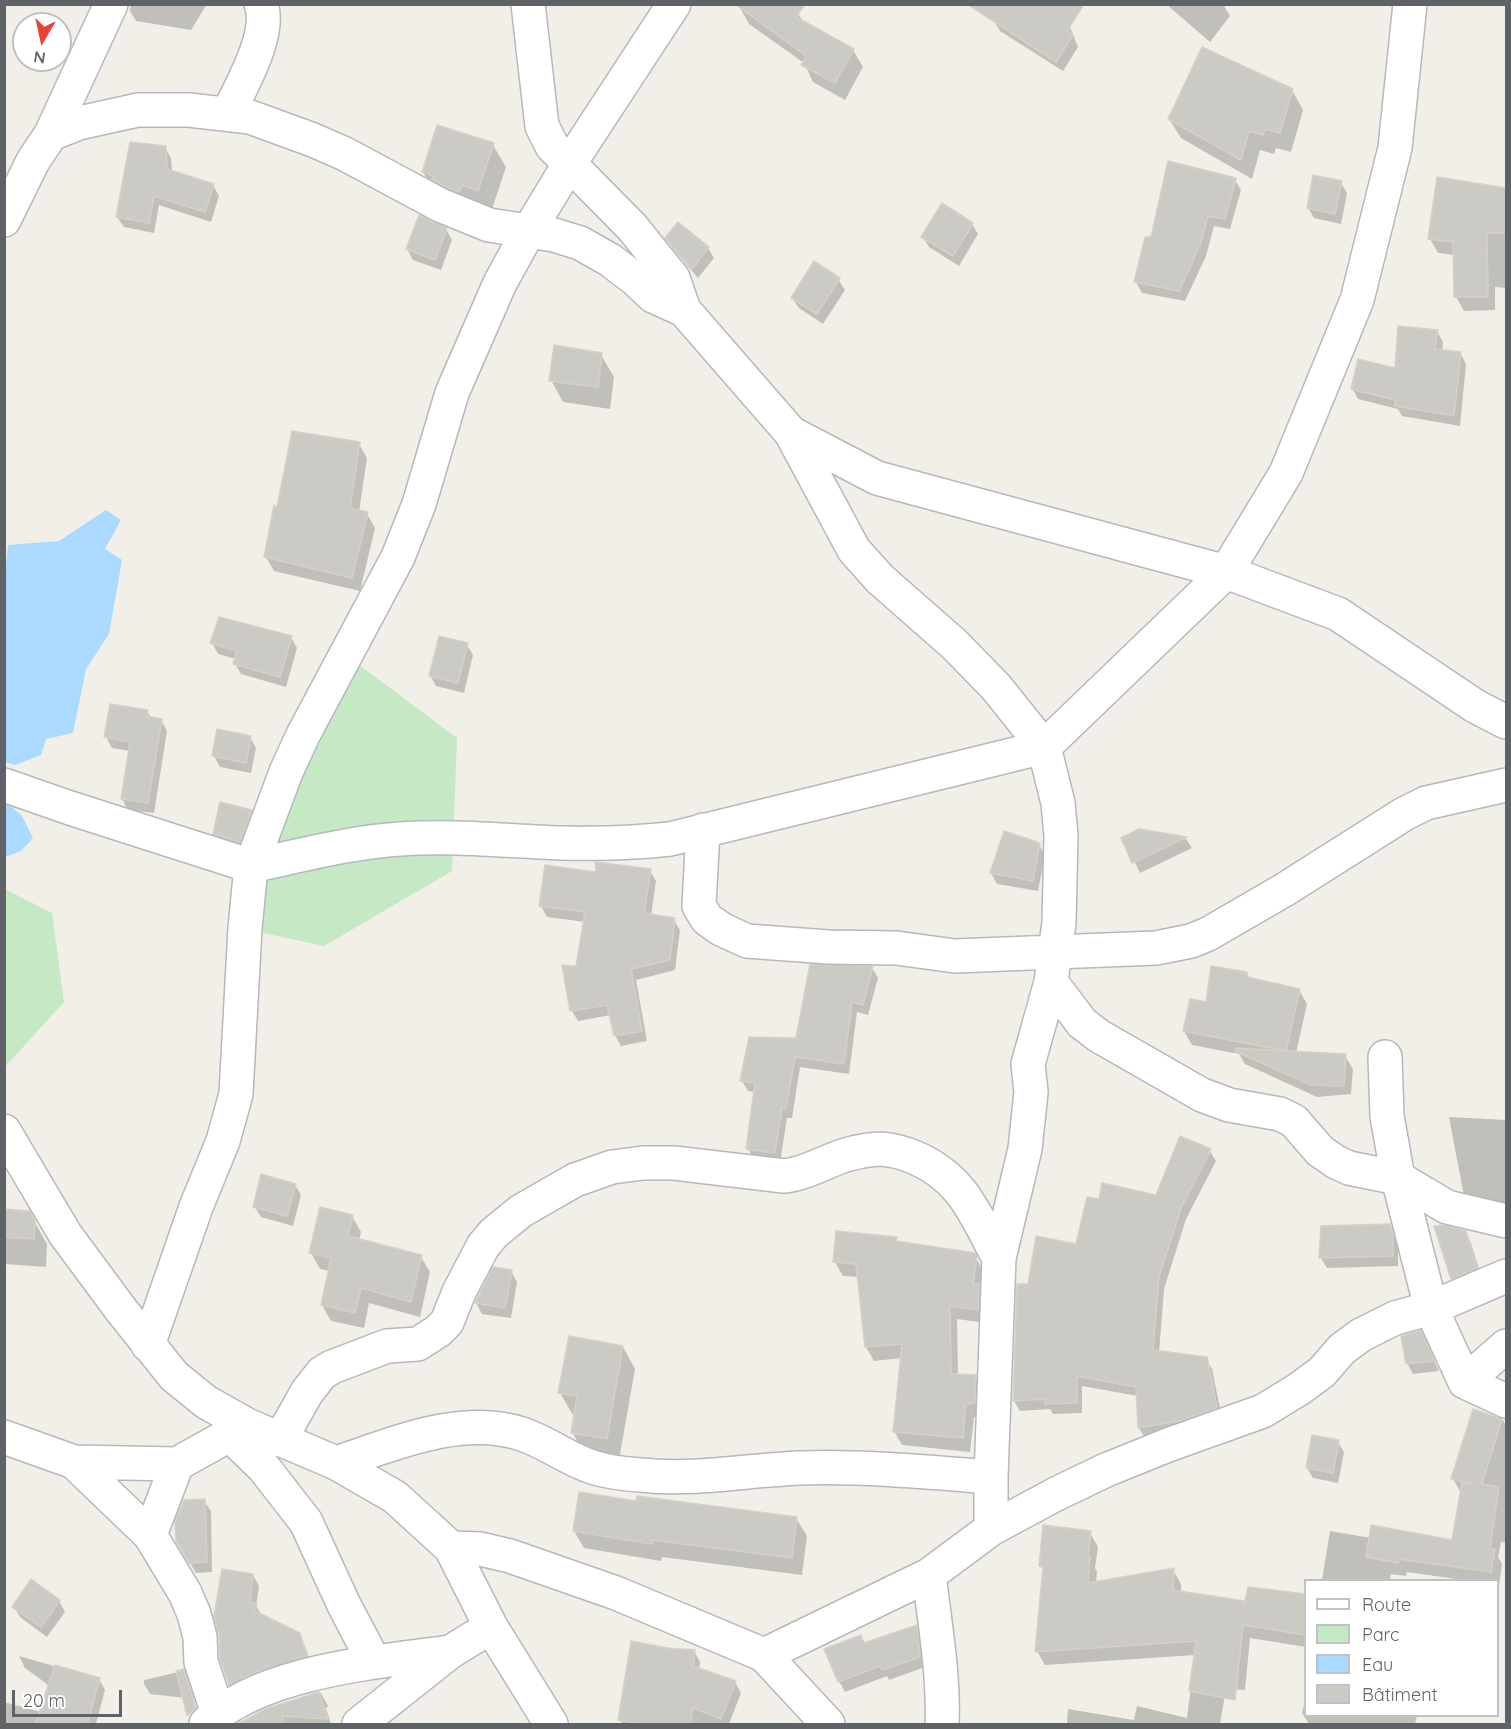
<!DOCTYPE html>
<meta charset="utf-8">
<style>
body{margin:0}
#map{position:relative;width:1511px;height:1729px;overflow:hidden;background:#f1efe8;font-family:Quicksand,sans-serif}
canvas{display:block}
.frame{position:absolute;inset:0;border:6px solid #5f6368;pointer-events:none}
.legend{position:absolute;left:1304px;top:1579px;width:195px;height:138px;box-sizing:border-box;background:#fff;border:2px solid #bfc1c3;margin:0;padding:8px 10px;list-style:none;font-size:18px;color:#5f6368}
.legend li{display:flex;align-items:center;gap:12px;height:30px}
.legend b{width:30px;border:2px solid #bfc1c3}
.north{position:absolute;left:12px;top:12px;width:60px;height:60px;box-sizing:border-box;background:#fff;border:2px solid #bfc1c3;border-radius:50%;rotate:189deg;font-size:16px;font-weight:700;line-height:24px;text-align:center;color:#5f6368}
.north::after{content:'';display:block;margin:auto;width:21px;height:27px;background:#ea4335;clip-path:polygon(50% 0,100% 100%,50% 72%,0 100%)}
.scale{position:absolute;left:12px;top:1690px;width:110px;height:27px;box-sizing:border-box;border:3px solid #5f6368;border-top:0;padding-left:8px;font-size:18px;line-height:21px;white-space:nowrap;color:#5f6368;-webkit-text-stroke:4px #fff;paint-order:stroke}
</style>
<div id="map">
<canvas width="1511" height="1729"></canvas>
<div class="frame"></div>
<ul class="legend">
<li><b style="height:8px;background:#fff"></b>Route</li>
<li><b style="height:16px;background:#c5e8c5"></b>Parc</li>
<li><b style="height:16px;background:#aadaff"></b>Eau</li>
<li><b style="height:16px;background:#cccac5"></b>Bâtiment</li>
</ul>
<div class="north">N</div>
<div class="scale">20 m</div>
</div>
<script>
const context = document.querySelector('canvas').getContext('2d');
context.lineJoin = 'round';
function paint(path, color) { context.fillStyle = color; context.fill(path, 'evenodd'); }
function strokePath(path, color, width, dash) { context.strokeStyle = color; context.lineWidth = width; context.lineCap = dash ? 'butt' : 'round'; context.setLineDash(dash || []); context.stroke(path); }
const green = new Path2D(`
 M350,658L457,738L452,871L324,946L249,930L261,861Z
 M5,889L52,913L64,1002L5,1067Z`);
const water = new Path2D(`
 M106,510L121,520L105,549L122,560L109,634L86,669L73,733L46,739L41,755L15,765L5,762L4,588L8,545L59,541Z
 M4,800L22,816L33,838L21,851L5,857Z`);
const shadow = new Path2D(`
 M131,4H207L191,30L136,21L130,11Z
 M1166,4H1223L1230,16L1210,42Z
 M739,6L798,13L804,23L853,50L863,67L845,100L813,82L804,63L749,24Z
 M994,21L1070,27L1078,47L1063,71L1000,31Z
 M1292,90L1303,110L1291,152L1276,148L1274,154L1260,150L1252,179L1181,138L1169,119Z
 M493,145L506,167L491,212L436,194L423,172Z
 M165,148L171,158L172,172L213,185L219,196L211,222L159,205L154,233L124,227L117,217Z
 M1438,179L1506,190V288L1495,287V310L1464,311L1456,297L1455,255L1438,253L1430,239Z
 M1235,180L1241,190L1230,229L1214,226L1206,256L1185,301L1142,293L1136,282L1152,239Z
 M1341,183L1347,193L1341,224L1314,218L1308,208Z
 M972,224L978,234L959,266L929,247L923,237Z
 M446,229L452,240L441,270L413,260L407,249Z
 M667,238L708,248L714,258L698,278L673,249Z
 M838,279L845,290L823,324L799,308L792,298Z
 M1437,331L1443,342L1442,351L1460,353L1466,364L1460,426L1402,416L1398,409L1358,399L1352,388L1396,369Z
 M601,355L614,377L610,409L563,402L551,380Z
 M359,444L367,458L359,512L367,514L375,528L360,591L274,571L266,557L278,509Z
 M291,637L297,648L286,687L241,674L235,664L236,659L218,654L212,643Z
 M467,645L473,655L464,693L436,686L430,675Z
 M147,711L151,718L161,720L167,731L154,813L128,810L122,799L130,751L112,748L106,737Z
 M250,737L256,748L251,773L220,767L214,756Z
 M251,811L257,821L246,852L221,845L215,834Z
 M1140,830L1186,839L1192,848L1140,873L1123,838Z
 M1039,845L1045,855L1038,891L997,884L991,873Z
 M650,871L656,881L651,916L674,920L680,930L675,970L636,980L647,1041L621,1046L615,1035L611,1015L578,1021L572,1011L564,966L578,967L585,922L547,917L541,906L598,874Z
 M872,968L878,978L868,1015L857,1012L849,1074L800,1067L792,1118H787L780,1163L754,1159L748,1149L755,1092L748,1091L742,1081L798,1039Z
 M1247,973L1250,980L1299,990L1307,1004L1296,1053L1345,1056L1353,1069L1351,1094L1317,1097L1245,1064L1239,1054L1192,1045L1184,1031L1207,1004Z
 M1449,1117L1506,1120V1210L1469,1201L1463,1191Z
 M1210,1151L1216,1161L1186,1219L1164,1289L1159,1353L1206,1359L1212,1369L1222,1418L1145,1438L1139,1428L1138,1396L1082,1386V1413L1053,1414L1050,1409L1020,1411L1014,1401L1029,1286L1077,1245L1100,1200L1156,1197Z
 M295,1185L301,1195L293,1226L261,1217L254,1206Z
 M4,1211L29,1212L47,1244L46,1267L4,1264Z
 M352,1216L361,1232L359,1240L421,1257L430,1272L420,1317L369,1303L364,1328L331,1321L322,1305L329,1271L320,1269L311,1253Z
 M1390,1226L1398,1245V1266L1327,1268L1321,1258Z
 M1436,1228L1465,1232L1471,1243L1482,1279L1458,1289L1452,1279Z
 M896,1238L898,1243L974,1255L984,1271L981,1291L986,1300V1323L957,1319L958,1376L975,1377L983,1391L982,1417H974L970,1452L902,1445L894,1431L902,1358L874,1361L866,1347L859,1277L843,1276L835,1262Z
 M494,1268L511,1271L517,1282L511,1318L482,1314L476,1303Z
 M1426,1343L1439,1371L1413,1374L1407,1363Z
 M623,1347L635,1369L619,1460L585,1454L572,1432L575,1415H573L560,1393Z
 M1473,1411L1503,1420L1506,1426V1543L1501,1542L1498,1557L1502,1564L1499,1586L1498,1580H1463L1407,1572L1406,1576L1391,1574L1390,1580H1322L1330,1531L1371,1538L1454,1542L1461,1493L1453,1479Z
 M1338,1442L1344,1452L1338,1483L1313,1478L1307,1468Z
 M204,1501L211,1511L212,1572L196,1573L177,1541Z
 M637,1503L796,1518L807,1536L802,1575L662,1557L661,1561L584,1548L574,1531Z
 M1090,1533L1098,1547L1095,1568L1097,1572L1096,1583L1173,1570L1181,1584V1592L1244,1602L1246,1606L1249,1588L1306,1596V1647L1250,1638L1245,1690L1226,1689L1220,1724H1067L1068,1709L1134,1720L1137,1706L1187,1718L1195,1655L1045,1665L1037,1651L1044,1572L1041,1566Z
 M253,1575L259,1586L256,1606L262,1616L299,1635L305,1646L312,1667L236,1695L230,1685L221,1658L220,1636Z
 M59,1601L65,1612L47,1637L20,1617L14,1607Z
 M916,1627L922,1637L925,1667L889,1680L887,1676L845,1692L839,1681L864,1644Z
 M667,1649L694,1651L700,1662L699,1670L735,1682L741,1693L729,1724H623L620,1720Z
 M19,1656L99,1679L105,1690L96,1724H4V1702L41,1712L81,1709L25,1668Z
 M183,1671L195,1699L150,1694L144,1684V1680Z
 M321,1693L328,1706L326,1708L331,1724H239L265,1710Z
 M1306,1697V1716H1417L1415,1724H1309L1302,1713Z`);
const building = new Path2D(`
 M735,4H805L796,17L854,49L835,83L801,65L806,56Z
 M967,4H1084L1067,31L1073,35L1056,62Z
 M1202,47L1293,89L1280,133L1265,129L1263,135L1249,131L1241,160L1168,119Z
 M437,125L494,143L478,191L462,185L459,193L432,180L434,176L422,172Z
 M130,142L166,146L167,169L214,184L205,212L154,196L149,223L116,217Z
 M1168,161L1236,178L1225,219L1208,216L1200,245L1179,291L1134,282L1145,237H1151Z
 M1313,175L1342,181L1335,214L1307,208Z
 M1437,177L1506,188V233H1487L1488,297H1454L1453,242L1428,239Z
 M942,203L973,223L953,256L921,237Z
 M419,215L447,228L435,260L406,249Z
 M678,222L709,247L692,269L665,238Z
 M814,261L840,278L817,314L791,298Z
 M1398,326L1438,330L1435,349L1461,352L1454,416L1395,406V400L1351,389L1358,359L1395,368Z
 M554,345L602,353L598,387L549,381Z
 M292,431L360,442L350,508L368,512L352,578L264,557L274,505L277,507Z
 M219,617L292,636L280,677L233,664L237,651L210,643Z
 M439,636L468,643L458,683L429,676Z
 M110,704L148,710L147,716L162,719L148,803L121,799L130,742L104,737Z
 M217,729L251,736L246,763L212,756Z
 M220,802L252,810L240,842L213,834Z
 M1139,829L1187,837L1132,863L1121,838Z
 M1004,831L1040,843L1033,881L990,873Z
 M595,862L651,869L644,913L675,918L670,960L631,969L642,1031L614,1036L607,1005L570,1011L562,965L576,966L585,912L539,906L545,865L596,872Z
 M810,964L873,966L863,1005L852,1002L844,1064L795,1057L786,1108H782L775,1153L746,1149L755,1083L740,1081L749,1037L796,1038Z
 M1211,966L1247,972V977L1300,989L1286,1051L1346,1054L1344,1086L1311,1085L1235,1051L1236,1048L1286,1051L1183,1031L1190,999L1206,1002Z
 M1180,1136L1211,1149L1181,1208L1159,1277L1153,1350L1207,1357L1217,1408L1179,1421L1138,1428L1136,1387L1077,1376V1403L1045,1404V1399L1013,1401L1017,1284H1028L1036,1236L1076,1244L1087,1197L1099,1199L1102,1183L1156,1195Z
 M261,1174L296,1184L287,1216L253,1207Z
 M320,1207L353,1215L348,1236L422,1255L411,1302L361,1288L355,1313L321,1305L331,1258L309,1253Z
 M4,1209L30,1211L35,1221L34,1239L4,1237Z
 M1390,1224L1393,1233V1256L1319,1258L1321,1226Z
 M1444,1225L1466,1231L1477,1268L1451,1279L1434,1226Z
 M836,1231L897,1237L896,1241L975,1253L977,1256L973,1284H979L978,1310L950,1306L951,1374L976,1375L975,1403L966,1404L963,1438L893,1432L902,1344L865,1347L856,1264L833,1262Z
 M493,1267L512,1270L505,1308L475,1303Z
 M1421,1330L1435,1361L1406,1364L1401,1336Z
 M569,1336L623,1346L607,1439L571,1433L577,1396L558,1393Z
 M1473,1409L1502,1419L1482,1484L1499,1487L1490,1548L1495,1549L1491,1572L1399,1559L1398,1563L1366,1557L1371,1525L1452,1540L1462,1482L1475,1484L1451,1479Z
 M1312,1435L1339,1440L1333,1473L1306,1468Z
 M579,1492L636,1501L637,1496L797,1517L792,1558L652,1540V1544L573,1531Z
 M205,1499L207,1562L189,1563L176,1541L175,1521L184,1500Z
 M1043,1525L1091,1531L1088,1556H1090L1088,1583L1174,1568L1173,1590L1245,1601L1244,1607L1248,1587L1305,1594V1635L1243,1625L1235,1700L1189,1691L1196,1641L1035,1652L1043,1567L1039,1566Z
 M222,1569L253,1574L250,1602L257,1604L255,1611L300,1633L307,1656L251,1674L229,1685L220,1659L219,1636L214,1616Z
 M31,1579L60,1600L41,1627L12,1607Z
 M917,1625L920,1657L882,1670L880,1666L838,1682L824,1649L861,1635L864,1643Z
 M631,1641L667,1648L695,1650L693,1666L736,1681L721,1719L693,1708L690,1725H647L618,1720Z
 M55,1665L100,1678L87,1725H35Z
 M184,1669L196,1708L187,1716L176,1671Z
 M319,1692L328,1719L283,1716L282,1725H236L265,1709Z`);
const minor = new Path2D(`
 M528,4L542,126L552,146L632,227L673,278L684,310
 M228,114C241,86 272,34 261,4
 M51,134L79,123L138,110H189L250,117L313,140L345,154L440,205L489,225L554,235L580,243L610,260L635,279L653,296L684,310L791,433L877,478L1226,572L1338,614L1475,706L1506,722
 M4,220L33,161L51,134L111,4
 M791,433L854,550L880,579L954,644L996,687L1044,747L1058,803L1061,836L1059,923L1051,982L1028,1064L1031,1092L1025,1149L999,1258L991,1477V1529
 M4,785L70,808L251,866L286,772L303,735L398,557L419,504L452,393L500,283L528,232L570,163L674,4
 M703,830L699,906L707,919L721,929L747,941L828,947L896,948L955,956L1156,948L1191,941L1208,934L1284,890L1404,814L1426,803L1506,785
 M1051,982L1082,1023L1099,1036L1202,1095L1229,1105L1280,1114L1294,1121L1320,1151L1336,1162L1349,1168L1398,1178L1447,1207L1506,1221
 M1385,1057L1387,1116L1398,1178L1431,1308L1465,1382L1506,1346
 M4,1131L65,1234L122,1311L174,1376L206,1402L247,1425L336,1463L395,1497L451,1548L491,1627L551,1724
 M148,1345L196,1207L223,1141L236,1094L245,928L251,866C298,856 352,842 400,839C453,835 507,841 560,843C596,844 633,843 670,839L1044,747L1226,572L1286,473L1357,300L1395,148L1410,4
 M1465,1382L1506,1401
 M230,1435L264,1468L306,1522L344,1605L374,1662
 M4,1437L74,1462L177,1464L247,1425
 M280,1440L307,1392L322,1373L332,1367L387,1346L418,1344L438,1331L447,1322L459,1292L483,1246L494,1233L521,1211L575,1180L612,1167L643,1163H674L784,1176C807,1174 827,1160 849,1154C876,1147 890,1147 916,1158C964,1179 975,1215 999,1258
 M74,1462L150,1535L185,1593L194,1614L200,1637L201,1662L218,1713L217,1724
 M336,1463C394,1444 461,1414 522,1434C546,1442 568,1459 592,1467C607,1472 626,1474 641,1475C694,1481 747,1470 800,1468C864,1466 927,1472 991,1477
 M150,1535L177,1464
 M451,1548L480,1549L510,1556L616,1593L764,1655L929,1575L991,1529L1056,1494L1106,1470L1168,1445L1263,1411L1299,1389L1322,1372L1342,1349L1361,1335L1395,1318L1431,1308L1506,1276
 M929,1575C935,1625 944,1675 942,1724
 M764,1655L828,1724
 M206,1724C261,1671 377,1662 450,1652
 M359,1724L450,1652L491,1627`);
paint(green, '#c5e8c5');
paint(water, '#aadaff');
paint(shadow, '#0003');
paint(building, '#cccac5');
strokePath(building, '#d6d1c6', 1.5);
strokePath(minor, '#b5b8bc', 36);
strokePath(minor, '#fff', 33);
</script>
